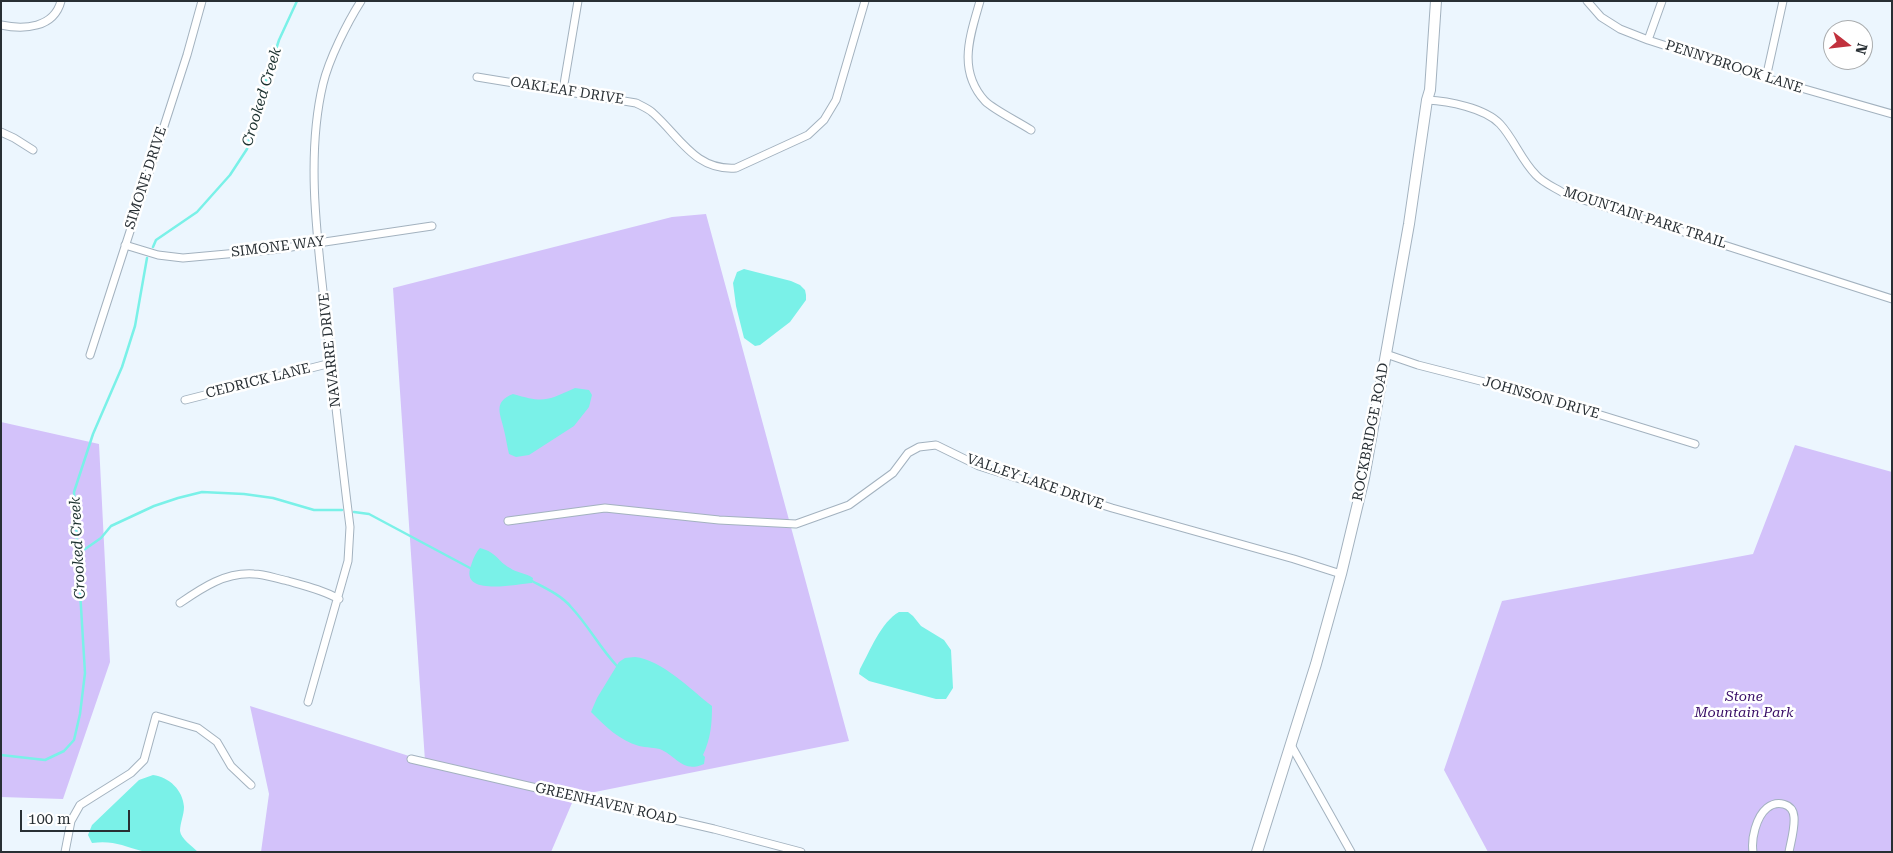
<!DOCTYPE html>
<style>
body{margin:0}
#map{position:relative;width:1893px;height:853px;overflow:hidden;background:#ecf6fe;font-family:"Roboto Serif",serif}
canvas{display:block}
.frame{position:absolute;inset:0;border:2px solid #282f34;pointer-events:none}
.north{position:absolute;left:1823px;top:20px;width:50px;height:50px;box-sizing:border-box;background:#fff;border:1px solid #a9acae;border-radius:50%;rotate:106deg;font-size:14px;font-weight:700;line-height:20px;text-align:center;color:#282f34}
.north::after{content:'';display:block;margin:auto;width:18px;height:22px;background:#c1313d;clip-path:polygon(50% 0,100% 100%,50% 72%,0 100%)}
.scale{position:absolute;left:20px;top:810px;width:110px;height:22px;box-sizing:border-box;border:2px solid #282f34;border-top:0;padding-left:6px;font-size:15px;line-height:18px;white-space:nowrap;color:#282f34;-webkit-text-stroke:4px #fff;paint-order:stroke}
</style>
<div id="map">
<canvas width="1893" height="853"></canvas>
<div class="frame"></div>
<div class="north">N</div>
<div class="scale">100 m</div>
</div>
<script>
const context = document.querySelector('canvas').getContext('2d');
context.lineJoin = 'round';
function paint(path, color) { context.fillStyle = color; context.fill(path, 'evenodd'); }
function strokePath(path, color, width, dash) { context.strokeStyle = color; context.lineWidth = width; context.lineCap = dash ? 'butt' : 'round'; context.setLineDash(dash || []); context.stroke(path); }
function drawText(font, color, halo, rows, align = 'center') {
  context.font = font + ' "Roboto Serif",serif'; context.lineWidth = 5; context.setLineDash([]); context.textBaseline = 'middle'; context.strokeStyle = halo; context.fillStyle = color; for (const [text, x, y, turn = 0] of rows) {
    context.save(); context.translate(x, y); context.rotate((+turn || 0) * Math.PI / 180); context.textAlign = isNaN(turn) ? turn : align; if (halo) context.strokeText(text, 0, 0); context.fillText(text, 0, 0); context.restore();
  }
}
const green = new Path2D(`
 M706,214L849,741L575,796L551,852H261L269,794L250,706L425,761L393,288L672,217Z
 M1,422L99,444L110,662L63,799L1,797Z
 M1795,445L1892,472V852H1488L1444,770L1502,601L1753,554Z`);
const water = new Path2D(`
 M744,269L791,281L800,285L805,290L806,295V300L790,322L760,345L755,346L744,338L736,306L733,283L737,272Z
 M575,388L589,390L592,395L589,407L574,426L529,455L516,457L509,454C507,446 506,438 504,430C501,415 492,402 513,394C544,403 546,401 575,388Z
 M480,548C498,553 497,561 510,568C517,573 526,573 533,578L532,583C517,584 463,596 470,569C472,562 475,553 480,548Z
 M899,612H908L913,616L921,626L944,640L951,650L953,688L946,699H936L869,681L859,674L860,669C870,651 881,622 899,612Z
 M635,657C662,660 690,689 712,706C712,723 711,738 703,755L705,757L704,764C683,773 678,758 662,750C656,747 646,748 639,746C619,740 606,727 591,712L597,698L619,662L625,658Z
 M153,775C169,777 183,790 184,807C184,815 180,823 180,831C181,839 192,846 198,852C185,852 153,853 142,851C123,846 113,840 92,843L88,835L92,825L139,780Z`);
const stream = new Path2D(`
 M153,247L156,240L197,212L230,175L247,149L253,121L279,40L297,1
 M354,512L369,514L470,568
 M78,554L101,538L111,526L154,506L178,498L202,492L244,494L273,498L314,510H342
 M532,581C545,588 561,595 571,607C588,625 600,648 617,666
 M1,755L45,760L64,751L74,740L80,714L85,673L74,492L93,434L122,367L135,326L147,258`);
const minor = new Path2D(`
 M980,1C970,36 957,70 985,101C994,110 1019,122 1031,130
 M1587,1L1601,17L1620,29L1648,40L1766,78L1892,114
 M1,25C24,30 54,28 61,1
 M1648,40L1662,1
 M477,77L636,103C642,106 649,109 653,113C680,137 695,171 736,168L808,135L824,120L836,100L865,1
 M1766,78L1783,1
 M563,90L578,1
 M1427,100C1448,101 1485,108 1500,124C1514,139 1521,160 1536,175C1543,183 1556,188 1565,194L1892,299
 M1,132L14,138L33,150
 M125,245L158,255L183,258L271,250L432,226
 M1386,354L1418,365L1539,396L1695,444
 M90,355L187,55L202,1
 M185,400L331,363
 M508,521L605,508L719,520L796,524L849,505L893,473L908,453L919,447L936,445L979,466L1112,508L1294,559L1341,574
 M180,603C202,588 225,572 254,574C265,574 277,579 288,581C306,586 323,590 339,599
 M308,702L348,561L350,527C341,455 333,382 325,309C317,237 306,155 323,84C329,59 347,23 361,1
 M1291,745L1351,852
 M411,759L714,829L801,852
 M65,852L71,821L80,805L131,773L144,760L156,716L198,728L217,742L231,766L251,785
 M1753,852C1751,839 1756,817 1767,808C1777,800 1793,803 1794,817C1795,828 1791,841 1789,852`);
const secondary = new Path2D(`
 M1257,852L1316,664L1341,574L1364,478L1409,224L1427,100L1430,90L1436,1`);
const streetNames = [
 ["PENNYBROOK LANE",1734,67,18],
 ["OAKLEAF DRIVE",567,91,9],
 ["SIMONE DRIVE",146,178,-72],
 ["MOUNTAIN PARK TRAIL",1645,218,18],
 ["SIMONE WAY",278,247,-7],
 ["NAVARRE DRIVE",330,350,-96],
 ["CEDRICK LANE",258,381,-14],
 ["JOHNSON DRIVE",1541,398,16],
 ["ROCKBRIDGE ROAD",1371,432,-79],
 ["VALLEY LAKE DRIVE",1035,482,19],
 ["GREENHAVEN ROAD",606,804,13]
];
const parkNames = [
 ["Stone",1744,697],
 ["Mountain Park",1744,713]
];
const waterNames = [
 ["Crooked Creek",262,97,-73],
 ["Crooked Creek",78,548,-93]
];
paint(green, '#d3c2fa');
paint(water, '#7af1e8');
strokePath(stream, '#7af1e8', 2.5);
strokePath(minor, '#a3b2bf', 9);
strokePath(secondary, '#a3b2bf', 12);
strokePath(minor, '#fff', 7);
strokePath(secondary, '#fff', 10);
drawText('14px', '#282f34', '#fff', streetNames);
drawText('italic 14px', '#370c65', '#fff', parkNames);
drawText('italic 15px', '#1c312f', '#fff', waterNames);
</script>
